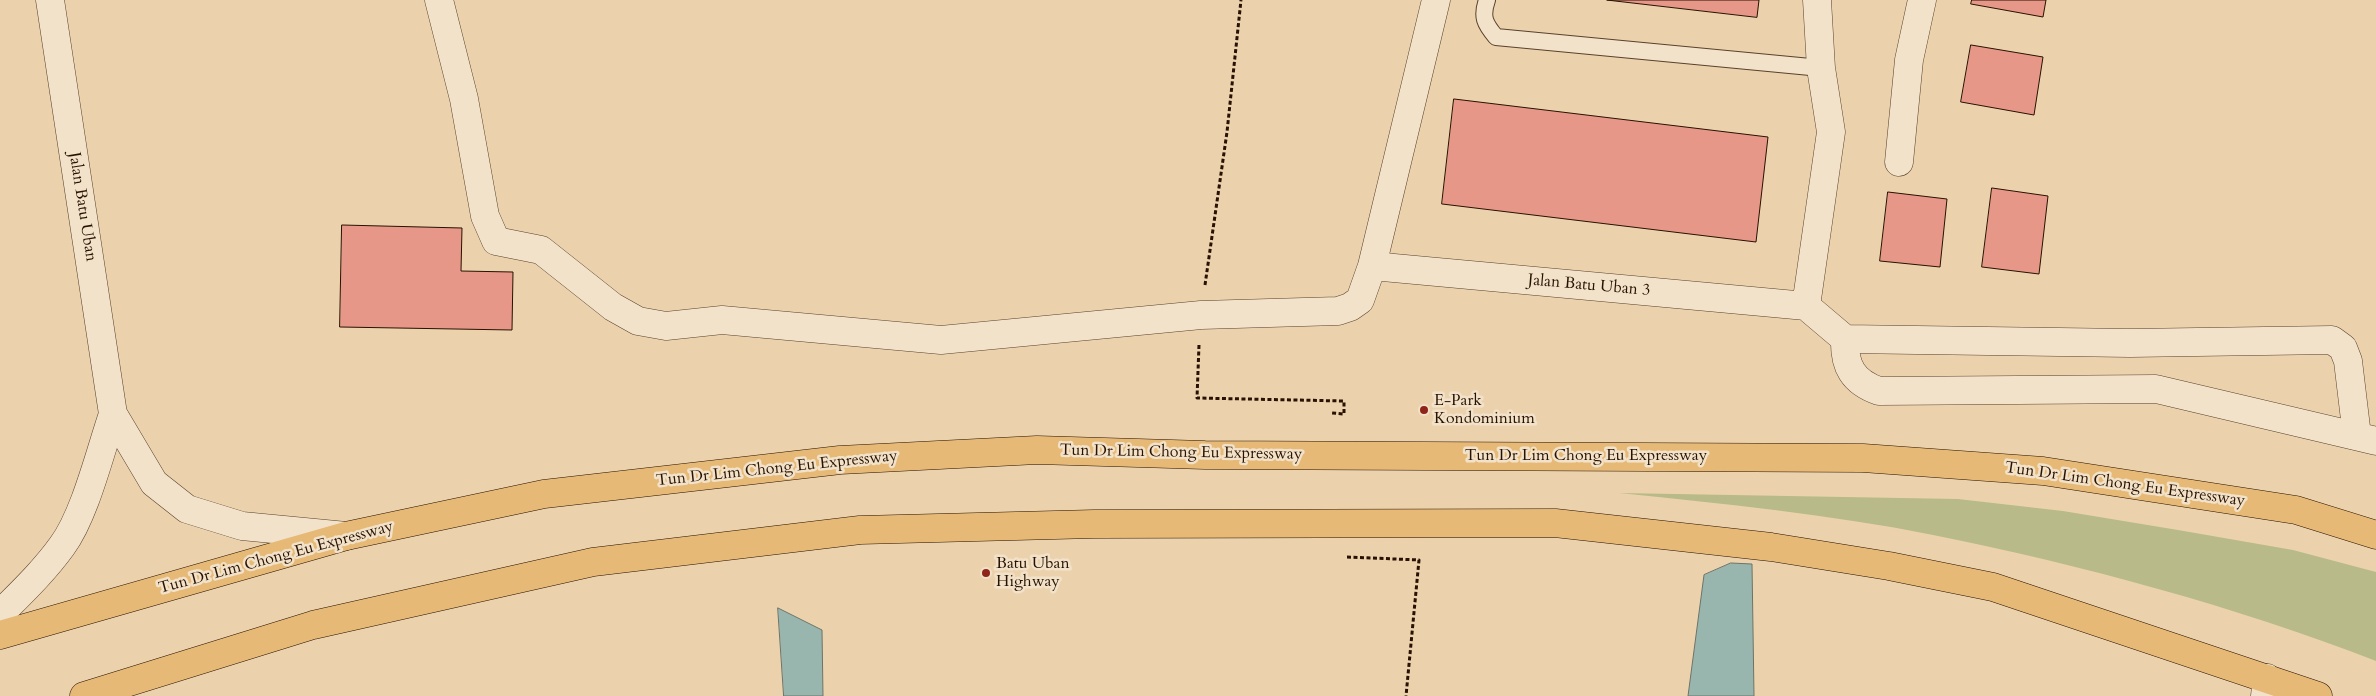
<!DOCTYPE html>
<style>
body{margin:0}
canvas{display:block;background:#ebd2ac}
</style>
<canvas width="2376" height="696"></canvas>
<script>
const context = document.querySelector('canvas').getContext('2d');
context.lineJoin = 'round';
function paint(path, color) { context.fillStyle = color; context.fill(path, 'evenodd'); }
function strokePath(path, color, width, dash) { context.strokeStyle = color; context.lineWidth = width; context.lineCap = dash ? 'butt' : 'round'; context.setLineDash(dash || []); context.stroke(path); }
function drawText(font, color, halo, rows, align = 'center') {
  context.font = font + ' Cardo,serif'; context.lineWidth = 5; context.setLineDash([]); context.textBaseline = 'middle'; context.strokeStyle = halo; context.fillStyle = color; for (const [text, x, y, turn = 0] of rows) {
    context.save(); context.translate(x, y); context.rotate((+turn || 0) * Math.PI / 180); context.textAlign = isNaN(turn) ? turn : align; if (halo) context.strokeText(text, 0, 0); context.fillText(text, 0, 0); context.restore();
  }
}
const green = new Path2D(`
 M1619,493L1958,499L2063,511L2178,530L2293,550L2376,572V661C2234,606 2082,565 1933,535C1829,514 1724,504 1619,493Z`);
const water = new Path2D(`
 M1731,563L1752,564L1754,696H1688L1704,575Z
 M778,608L822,630L823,696H784Z`);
const building = new Path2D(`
 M1607,0H1759L1757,17Z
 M1972,0H2046L2043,17L1971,4Z
 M1971,45L2043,57L2034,115L1961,102Z
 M1454,99L1768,137L1756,242L1442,204Z
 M1992,188L2048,196L2039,274L1982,267Z
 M1888,192L1947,199L1940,267L1880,261Z
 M342,225L462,228L461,271L513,272L512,330L340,327Z`);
const path = new Path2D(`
 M1205,285L1227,132L1241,0
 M1199,345L1197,398L1344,401V414L1332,413
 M1347,557L1419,560L1406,696`);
const service = new Path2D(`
 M1487,0C1481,17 1485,24 1496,37L1821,68`);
const minor = new Path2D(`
 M50,0L113,414L154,483L187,509L242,526L346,536
 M439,0L464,99L485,216L496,241L541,250L613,307L638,321L666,326L722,320L941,340L1201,315L1338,311L1350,307L1360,300L1372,266L1436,0
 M1899,162L1909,60L1922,0
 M1372,266L1806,306
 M1806,306L1845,339L2130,343L2332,340L2343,348L2348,361L2357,436
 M1806,306L1831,132L1821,68L1817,0
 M1845,339C1844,366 1853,382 1879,391L2156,389L2376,441
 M0,614C22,592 44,571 62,546C85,515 100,452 113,414
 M2265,696L2267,678`);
const trunk = new Path2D(`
 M0,635L346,536L544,494L840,460L1037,450L1205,455L1863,458L2043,471L2296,510L2376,535
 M84,696L313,625L593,562L860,530L1094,524L1555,523L1771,547L1889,566L1993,587L2318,696`);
const markers = [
 [1424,410,5,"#8f2418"],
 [986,573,5,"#8f2418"]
];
const streetNames = [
 ["Jalan Batu Uban",82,207,81],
 ["Jalan Batu Uban 3",1589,286,5],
 ["Tun Dr Lim Chong Eu Expressway",1181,453,1],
 ["Tun Dr Lim Chong Eu Expressway",1586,456],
 ["Tun Dr Lim Chong Eu Expressway",777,469,-6],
 ["Tun Dr Lim Chong Eu Expressway",2125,485,8],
 ["Tun Dr Lim Chong Eu Expressway",276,558,-15]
];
const poiNames = [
 ["E-Park",1434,401],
 ["Kondominium",1434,419],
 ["Batu Uban",996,564],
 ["Highway",996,582]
];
paint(green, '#b8bb89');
paint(water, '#99b6ae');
strokePath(water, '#6c7469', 1);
paint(building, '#e69788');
strokePath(building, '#281101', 1);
strokePath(service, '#59412c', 18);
strokePath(minor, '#59412c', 29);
strokePath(trunk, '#281101', 29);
strokePath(path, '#281101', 3, [4, 2.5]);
strokePath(service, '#f2e2c9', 16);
strokePath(minor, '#f2e2c9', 28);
strokePath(trunk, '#e6b976', 28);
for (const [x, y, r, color] of markers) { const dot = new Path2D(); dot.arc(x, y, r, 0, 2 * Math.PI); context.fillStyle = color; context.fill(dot); strokePath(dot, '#f2e2c9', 2); }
drawText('16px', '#281101', '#f2e2c9', streetNames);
drawText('16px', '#281101', '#f2e2c9', poiNames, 'left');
</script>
